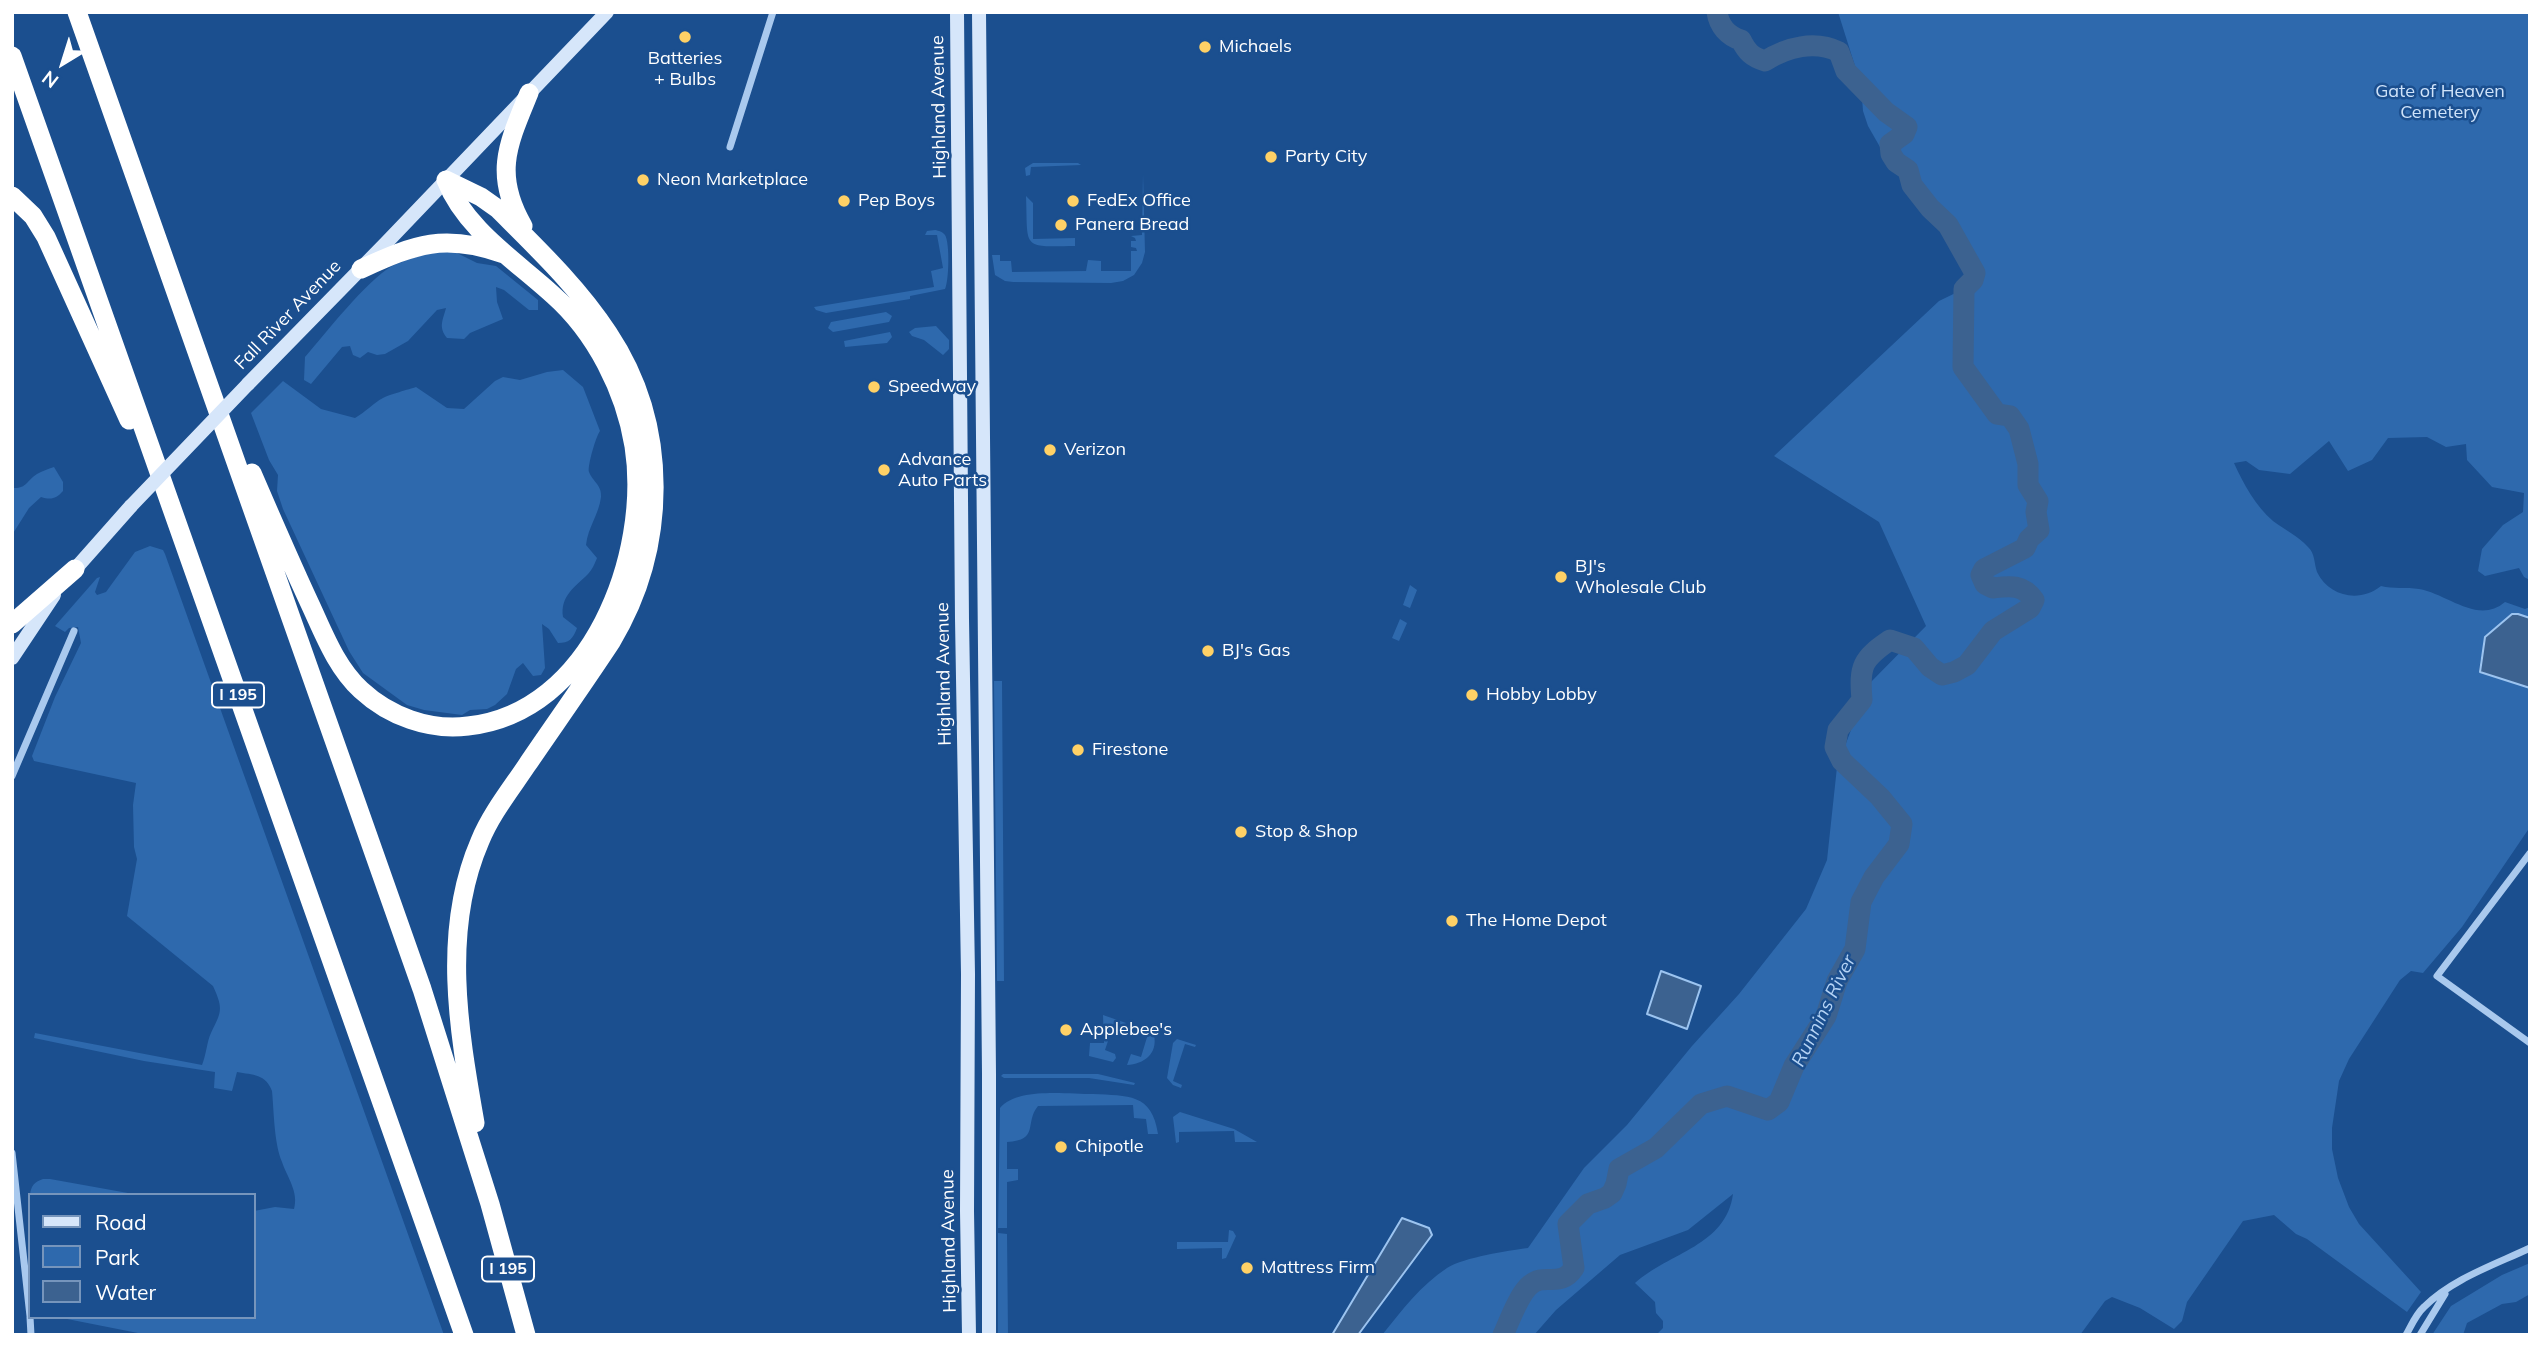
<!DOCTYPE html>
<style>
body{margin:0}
#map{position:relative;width:2542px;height:1347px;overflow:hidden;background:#1b4f8f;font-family:Mulish,sans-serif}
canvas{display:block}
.frame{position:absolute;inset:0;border:14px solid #fff;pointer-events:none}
.legend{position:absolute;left:28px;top:1193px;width:228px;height:126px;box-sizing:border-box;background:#1b4f8f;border:2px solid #7695bc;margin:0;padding:9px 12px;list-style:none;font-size:21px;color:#fff}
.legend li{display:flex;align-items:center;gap:14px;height:35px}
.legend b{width:35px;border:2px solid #7695bc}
.north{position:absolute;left:28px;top:28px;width:70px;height:70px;-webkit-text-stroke:5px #1b4f8f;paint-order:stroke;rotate:218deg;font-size:19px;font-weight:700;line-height:28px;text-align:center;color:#fff}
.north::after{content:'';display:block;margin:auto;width:24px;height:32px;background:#fff;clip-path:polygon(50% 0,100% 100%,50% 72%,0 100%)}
</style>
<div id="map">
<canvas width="2542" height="1347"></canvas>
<div class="frame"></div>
<ul class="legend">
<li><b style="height:9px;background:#d6e6fa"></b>Road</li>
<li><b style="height:19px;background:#2e69ad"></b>Park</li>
<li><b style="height:19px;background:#3c6290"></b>Water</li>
</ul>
<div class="north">N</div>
</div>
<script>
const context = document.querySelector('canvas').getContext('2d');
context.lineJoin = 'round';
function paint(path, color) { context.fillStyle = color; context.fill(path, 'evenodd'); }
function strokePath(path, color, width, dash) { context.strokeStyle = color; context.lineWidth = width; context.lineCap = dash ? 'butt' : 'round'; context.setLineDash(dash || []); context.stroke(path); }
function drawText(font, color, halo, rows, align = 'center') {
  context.font = font + ' Mulish,sans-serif'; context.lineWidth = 5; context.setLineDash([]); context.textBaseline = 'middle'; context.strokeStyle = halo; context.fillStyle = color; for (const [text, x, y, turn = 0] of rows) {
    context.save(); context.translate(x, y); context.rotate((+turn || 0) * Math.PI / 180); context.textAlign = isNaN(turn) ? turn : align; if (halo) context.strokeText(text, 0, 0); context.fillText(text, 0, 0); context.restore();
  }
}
const green = new Path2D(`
 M1838,12H2530V580L2524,577L2519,568L2485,576L2478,571L2482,549L2503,525L2523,512L2524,493L2492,487L2467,460L2466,444L2446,447L2427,437L2388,438L2372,460L2348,471L2329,441L2290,474L2259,470L2246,461L2234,463C2243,483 2256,507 2273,521C2285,530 2298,536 2308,547C2315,553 2314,563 2317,572C2329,597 2360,603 2381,586C2393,589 2406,587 2419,589C2448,594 2478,625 2505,602L2525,609L2530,607V618L2518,614H2512L2485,638C2485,650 2478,661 2480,672L2530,688V827L2462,927L2423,973L2411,971L2400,980L2349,1059L2339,1081L2332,1128V1149L2338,1178L2349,1207L2359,1224L2421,1292L2407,1312L2307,1239L2296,1234L2274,1215L2243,1221L2187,1302L2182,1321L2174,1329L2140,1308L2112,1297L2105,1301L2080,1335H1656L1663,1328V1321L1656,1313L1655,1302L1635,1283C1670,1252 1726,1246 1733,1194L1688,1230L1620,1255L1556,1310L1534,1335H1382C1402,1310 1421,1285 1447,1268C1465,1257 1507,1251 1528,1248L1584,1168L1627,1125L1692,1046L1739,994L1806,909L1827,860L1837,767L1868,685L1926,626L1879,522L1774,456L1939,301L1972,285L1963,263L1961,237L1954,218L1898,172L1888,161L1868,126L1863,111L1861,85Z
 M1033,163H1078L1081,165L1031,167L1030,175L1026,176L1025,168Z
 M1143,174L1145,252L1142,263L1134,275L1123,281L1111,283L1013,282L1005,281L995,275L992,255H1000V261H1011L1012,272L1086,271L1088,260L1101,261V271H1131V251H1137L1136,248L1131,247V241H1136L1135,238L1131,236L1142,235Z
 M1026,196L1033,203V239L1075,238V246C1021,247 1028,249 1026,196Z
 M935,230C939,231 942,231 945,235C950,243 949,281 945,289L910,296V299L826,313L816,310L814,307L934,287L931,271L943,268L937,235H925L927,231Z
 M445,250L453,251L477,263L496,266L538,300V310H529L504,290L496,287L497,302L503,319L470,333L464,339L447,338C438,327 443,320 446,308L437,310L408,341L385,354L377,355L368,352L360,358L353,355L350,346L342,347L311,384L304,380L305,357C326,333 366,281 392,266C409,258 427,254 445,250Z
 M886,312L892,316L889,322L833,332L828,328L831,322Z
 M936,326L949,340V349L943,355L924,340L912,336L909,332L915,328Z
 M890,332L892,337L887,343L845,347L844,341Z
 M563,370L583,387L600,431C596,436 587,467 589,472C593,482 602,485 601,497C599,514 588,527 586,545L597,558C595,563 592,570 588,574C575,587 560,596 563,617L577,628C573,639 569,643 558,643L549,629L542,624L545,668L541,675L533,676L523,663L516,669L507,694L495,705L487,709L470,710L462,715L424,710L407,705L363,673L349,651L283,509L277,491L278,475L269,460L251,413L283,381L321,409L355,418C366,412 373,403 383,398C388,395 410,389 416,387L447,408L464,409L495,381L503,377L520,380L547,372Z
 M54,467L63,482V491C56,499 51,500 41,497L29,508L12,535V488C27,489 26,481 37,474C42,471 48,469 54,467Z
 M150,546L163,550L165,554L444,1335H148L57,1317H254V1211L275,1207L294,1209C299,1192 287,1177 282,1162C274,1143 274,1112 272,1091C266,1074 253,1075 237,1072L232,1091L214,1088L215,1072L144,1061L34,1038L35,1033L202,1065C206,1056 207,1041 211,1033C221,1012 224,1010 213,986L127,916L137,859L134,847L133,805L136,783L34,761L32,756L55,697L81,643L78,627L69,628L65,632L55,626L97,578L100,577L95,592L97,595L106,592L135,552Z
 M1410,585L1417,590L1410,608L1403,605Z
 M1400,619L1407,623L1399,641L1392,638Z
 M994,681H1002L1004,981H997Z
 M1103,1015L1126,1023L1124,1025L1114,1023L1105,1050L1115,1054L1116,1058L1113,1062L1089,1056L1090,1043H1104Z
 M1140,1026L1154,1035C1158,1054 1144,1064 1127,1065L1131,1054L1141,1057L1148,1034L1139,1030Z
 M1177,1039L1196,1045L1195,1047L1185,1044L1173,1081L1182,1085L1181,1088L1173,1085L1167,1078L1173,1043Z
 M1003,1074H1098L1135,1083L1134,1085L1089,1078H1004L1001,1076Z
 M1093,1094C1128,1096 1152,1093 1158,1134H1148L1146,1119L1134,1118L1133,1105L1038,1106C1024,1123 1040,1140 1007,1142V1169H1018V1180L1007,1182V1228H998L1000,1108C1017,1087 1067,1094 1093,1094Z
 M1180,1112L1234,1129L1257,1142H1235L1234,1131L1179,1132V1142L1176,1143L1173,1117Z
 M43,1179H50L139,1195H30C31,1186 34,1182 43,1179Z
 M1229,1230L1233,1231L1236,1236L1226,1258L1222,1259V1248L1177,1249V1242H1228Z
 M998,1233L1007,1234L1008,1335H998Z
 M2530,1263V1294L2516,1302L2502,1304L2467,1323L2463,1335H2432L2451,1306L2502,1275Z`);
const water = new Path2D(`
 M2512,614H2518L2530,618V688L2480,672L2485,637Z
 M1661,971L1701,986L1687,1029L1647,1014Z
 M1402,1218L1429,1228L1432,1235L1358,1335H1332Z`);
const river = new Path2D(`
 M1503,1335C1509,1322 1519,1294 1530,1285C1545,1272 1560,1289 1574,1268L1568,1224L1588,1204L1605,1198L1612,1193L1616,1184L1619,1169L1656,1148L1701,1104L1727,1096L1768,1110L1779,1102L1794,1066L1826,1016L1837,981L1855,949L1861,902L1874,877L1899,844L1902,824L1880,797L1842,761L1835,747L1838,730L1862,700C1859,666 1862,659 1890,640L1914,648L1930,667L1942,675L1954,672L1967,665L1993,631L2030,608L2034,600C2023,584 2010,586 1993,588L1985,584L1981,575L1984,569L2025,548L2029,539L2039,530L2036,512L2038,501L2028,485V464L2019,429L2010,416L1997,414L1963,367L1964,289L1973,280L1975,273L1948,225L1930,208L1912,185L1908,170L1896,162L1891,154L1890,144L1904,134L1907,127L1886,112L1846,71L1839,52C1815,40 1787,47 1765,61C1752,57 1747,52 1741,40C1728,36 1719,26 1717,12`);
const minor = new Path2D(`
 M730,147L773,12
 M12,776L74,631
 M2530,853L2437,976L2530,1043
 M12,1153L30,1316
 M30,1317L31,1335
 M2406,1335C2411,1326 2416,1314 2424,1307C2452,1279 2494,1265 2530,1248
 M2420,1335L2445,1294`);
const secondary = new Path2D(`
 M957,12L962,619L968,974L967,1211L969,1335
 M979,12L989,1074V1335
 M248,384L387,242L607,12
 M69,576L131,506
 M12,658L54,595`);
const motorway = new Path2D(`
 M77,12L422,989L490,1204L526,1335
 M12,56L464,1335
 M446,180L481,197L498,209C536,247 579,288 608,333C670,426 668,547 611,642C584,683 555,724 527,765C511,789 491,814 480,841C441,931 459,1031 475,1123
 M12,196L33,216L46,237L129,420
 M523,226C493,174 508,144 529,93
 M361,269C416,244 444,233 504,254
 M252,473C271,517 290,561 310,604C324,634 336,667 361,690C389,716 429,731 468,726C591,713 651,555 634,446C625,391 596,333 553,295C516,261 465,229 446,180
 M12,624L75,569`);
const secondaryBridge = new Path2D(`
 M131,506L248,384`);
const markers = [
 [685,37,7,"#ffd166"],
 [1205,47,7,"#ffd166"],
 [1271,157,7,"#ffd166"],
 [643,180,7,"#ffd166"],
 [844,201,7,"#ffd166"],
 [1073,201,7,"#ffd166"],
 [1061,225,7,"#ffd166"],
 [874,387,7,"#ffd166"],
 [1050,450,7,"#ffd166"],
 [884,470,7,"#ffd166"],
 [1561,577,7,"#ffd166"],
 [1208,651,7,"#ffd166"],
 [1472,695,7,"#ffd166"],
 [1078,750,7,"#ffd166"],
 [1241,832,7,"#ffd166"],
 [1452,921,7,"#ffd166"],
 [1066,1030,7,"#ffd166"],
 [1061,1147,7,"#ffd166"],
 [1247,1268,7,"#ffd166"]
];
const shields = [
 [238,695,52],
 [508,1269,52]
];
const shieldNames = [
 ["I 195",238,695],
 ["I 195",508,1269]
];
const poiNames = [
 ["Michaels",1219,47],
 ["Batteries",685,59,"center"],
 ["+ Bulbs",685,80,"center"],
 ["Party City",1285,157],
 ["Neon Marketplace",657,180],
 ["Pep Boys",858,201],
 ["FedEx Office",1087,201],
 ["Panera Bread",1075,225],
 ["Speedway",888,387],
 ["Verizon",1064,450],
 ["Advance",898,460],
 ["Auto Parts",898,481],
 ["BJ's",1575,567],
 ["Wholesale Club",1575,588],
 ["BJ's Gas",1222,651],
 ["Hobby Lobby",1486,695],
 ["Firestone",1092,750],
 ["Stop & Shop",1255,832],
 ["The Home Depot",1466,921],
 ["Applebee's",1080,1030],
 ["Chipotle",1075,1147],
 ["Mattress Firm",1261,1268]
];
const parkNames = [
 ["Gate of Heaven",2440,92],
 ["Cemetery",2440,113]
];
const streetNames = [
 ["Highland Avenue",939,107,-91],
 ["Fall River Avenue",288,315,-46],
 ["Highland Avenue",944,674,-91],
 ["Highland Avenue",949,1241,-91]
];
const waterNames = [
 ["Runnins River",1824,1011,-64]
];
paint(green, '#2e69ad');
paint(water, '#3c6290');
strokePath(water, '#9cc4f0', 2);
strokePath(river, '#3c6290', 21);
strokePath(minor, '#a9c9ee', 7);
strokePath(secondary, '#d6e6fa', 14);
strokePath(motorway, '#fff', 19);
strokePath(secondaryBridge, '#d6e6fa', 14);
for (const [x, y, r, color] of markers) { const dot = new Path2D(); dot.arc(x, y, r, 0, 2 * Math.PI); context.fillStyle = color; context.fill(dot); strokePath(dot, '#1b4f8f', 2.5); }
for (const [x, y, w] of shields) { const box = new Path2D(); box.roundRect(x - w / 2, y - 12.5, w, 25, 5); context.fillStyle = '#1b4f8f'; context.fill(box); strokePath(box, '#fff', 2); }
drawText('bold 16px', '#fff', null, shieldNames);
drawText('18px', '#fff', '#1b4f8f', poiNames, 'left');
drawText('18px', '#cfe3fa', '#1b4f8f', parkNames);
drawText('18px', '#fff', '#1b4f8f', streetNames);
drawText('italic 19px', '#b5d3f5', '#1b4f8f', waterNames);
</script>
